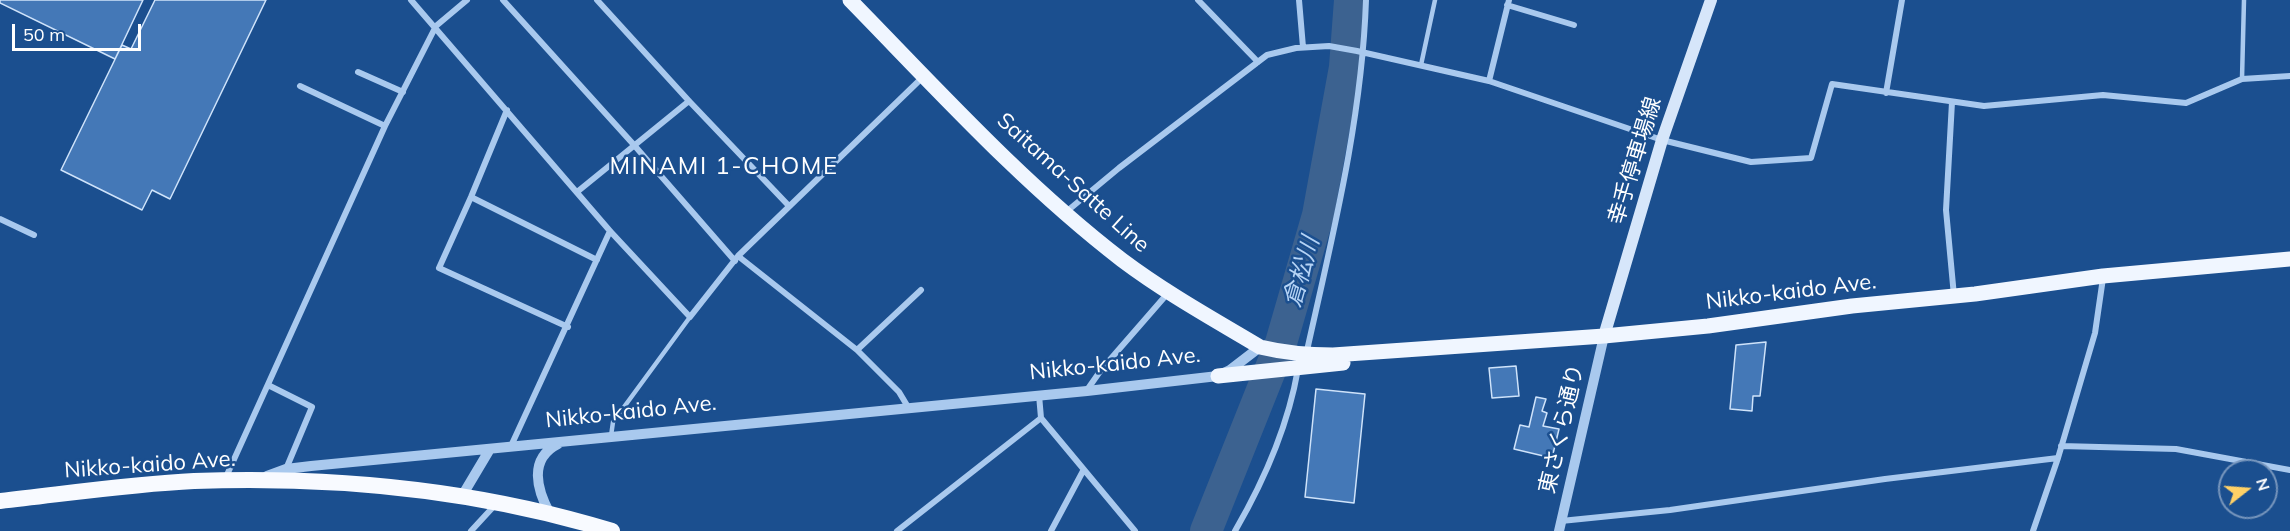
<!DOCTYPE html>
<meta charset="utf-8">
<style>
body{margin:0}
#map{position:relative;width:2290px;height:531px;overflow:hidden;background:#1b4f8f;font-family:Mulish,sans-serif}
canvas{display:block}
.north{position:absolute;left:2218px;top:459px;width:60px;height:60px;box-sizing:border-box;background:#1b4f8f;border:2px solid #7695bc;border-radius:50%;rotate:73deg;font-size:16px;font-weight:700;line-height:24px;text-align:center;color:#fff}
.north::after{content:'';display:block;margin:auto;width:21px;height:27px;background:#ffd166;clip-path:polygon(50% 0,100% 100%,50% 72%,0 100%)}
.scale{position:absolute;left:12px;top:24px;width:129px;height:27px;box-sizing:border-box;border:3px solid #fff;border-top:0;padding-left:8px;font-size:18px;line-height:21px;white-space:nowrap;color:#fff;-webkit-text-stroke:4px #1b4f8f;paint-order:stroke}
</style>
<div id="map">
<canvas width="2290" height="531"></canvas>
<div class="north">N</div>
<div class="scale">50 m</div>
</div>
<script>
const context = document.querySelector('canvas').getContext('2d');
context.lineJoin = 'round';
function strokePath(path, color, width, dash) { context.strokeStyle = color; context.lineWidth = width; context.lineCap = dash ? 'butt' : 'round'; context.setLineDash(dash || []); context.stroke(path); }
function paint(path, color) { context.fillStyle = color; context.fill(path, 'evenodd'); }
function drawText(font, color, halo, rows, align = 'center') {
  context.font = font + ' Mulish,"Noto Sans JP",sans-serif'; context.lineWidth = 5; context.setLineDash([]); context.textBaseline = 'middle'; context.strokeStyle = halo; context.fillStyle = color; for (const [text, x, y, turn = 0] of rows) {
    context.save(); context.translate(x, y); context.rotate((+turn || 0) * Math.PI / 180); context.textAlign = isNaN(turn) ? turn : align; if (halo) context.strokeText(text, 0, 0); context.fillText(text, 0, 0); context.restore();
  }
}
const river = new Path2D(`
 M1206,531L1281,343L1318,215L1345,67L1350,0`);
const building = new Path2D(`
 M0,0H143L115,59L0,3Z
 M155,0H266L170,199L152,190L142,210L61,170L122,45L131,49Z
 M1766,342L1760,396H1753L1752,411L1730,409L1736,345Z
 M1516,366L1519,396L1492,398L1489,368Z
 M1316,389L1365,394L1354,503L1305,497Z
 M1536,397L1546,399L1542,411L1547,413L1543,426L1559,429L1552,458L1514,449L1520,425L1529,427Z`);
const service = new Path2D(`
 M1421,65L1435,0
 M2242,79L2244,0
 M611,436L613,422L690,317`);
const minor = new Path2D(`
 M411,0L610,231L690,317L738,256L924,76
 M503,0L634,145L735,261
 M597,0L689,101L789,206
 M1198,0L1258,62
 M1299,0L1303,47
 M1507,5L1574,25
 M358,72L403,92
 M1489,81L1509,0
 M300,86L385,126
 M1886,93L1902,0
 M1952,102L1946,210L1954,296
 M507,110L471,197L439,268L568,327
 M577,192L689,101
 M471,197L597,260
 M1066,212L1119,168L1267,55L1296,48L1329,46L1357,51L1489,81L1662,140L1751,162L1811,158L1832,84L1984,106L2103,95L2186,103L2242,79L2290,76
 M0,219L34,235
 M738,256L857,350L899,392L908,407
 M857,350L921,290
 M1306,355C1332,238 1362,120 1366,0
 M268,385L312,407L286,469
 M1087,390L1101,370L1168,293
 M1039,395L1041,418L1135,531
 M511,446L610,231
 M2061,446L2176,449L2290,470
 M226,477L385,126L436,26L467,0
 M1561,521L1670,510L1885,479L2058,458
 M471,531L495,505
 M897,531L1041,418
 M1051,531L1083,471
 M1235,531C1264,481 1288,426 1298,369
 M2033,531L2058,458L2095,333L2103,278`);
const tertiary = new Path2D(`
 M267,476L286,469L311,466L1087,391L1218,376L1230,370L1260,347
 M462,496L490,449
 M550,514C537,490 528,459 558,444
 M1559,531L1604,336`);
const secondary = new Path2D(`
 M1604,336L1662,140L1711,0`);
const primary = new Path2D(`
 M850,0C937,89 1023,184 1122,260C1166,293 1213,319 1260,347C1285,353 1308,355 1333,355L1604,336L1708,326L1852,306L1975,294L2103,276L2290,259
 M1218,376L1343,363`);
const trunk = new Path2D(`
 M0,501C64,494 130,484 194,481C334,476 478,490 612,531`);
const streetNames = [
 ["幸手停車場線",1635,161,-73],
 ["Saitama-Satte Line",1073,183,42],
 ["Nikko-kaido Ave.",1791,292,-7],
 ["Nikko-kaido Ave.",1115,364,-6],
 ["Nikko-kaido Ave.",631,412,-6],
 ["東さくら通り",1562,429,-77],
 ["Nikko-kaido Ave.",150,465,-4]
];
const neighbourhoodNames = [
 ["MINAMI 1-CHOME",724,167]
];
const waterNames = [
 ["倉松川",1302,272,-74]
];
strokePath(river, '#3c6290', 32);
paint(building, '#4478b7');
strokePath(building, '#cfe3fa', 1.5);
strokePath(service, '#a9c9ee', 4.5);
strokePath(minor, '#a9c9ee', 6);
strokePath(tertiary, '#a9c9ee', 10);
strokePath(secondary, '#d6e6fa', 12);
strokePath(primary, '#f0f6ff', 15);
strokePath(trunk, '#f8faff', 16);
drawText('22px', '#fff', '#1b4f8f', streetNames);
context.letterSpacing = '1.5px';
drawText('24px', '#fff', '#1b4f8f', neighbourhoodNames);
context.letterSpacing = '0px';
drawText('italic 24px', '#b5d3f5', '#1b4f8f', waterNames);
</script>
